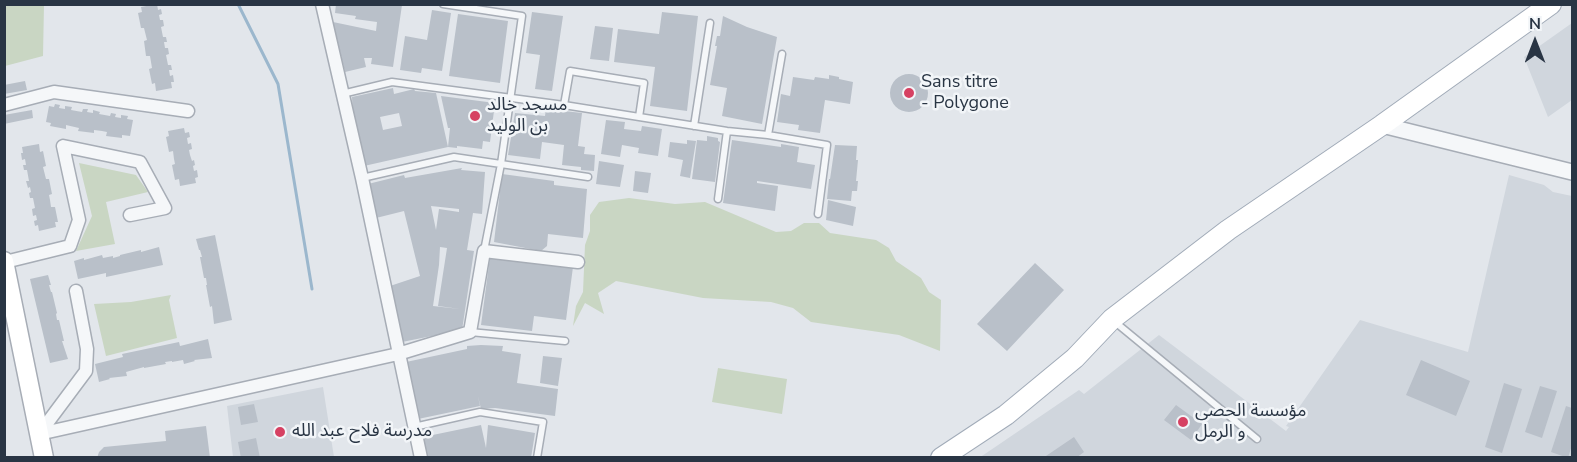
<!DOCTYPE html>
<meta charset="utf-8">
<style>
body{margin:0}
#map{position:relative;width:1577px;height:462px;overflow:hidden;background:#e2e6eb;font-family:"Nunito Sans",sans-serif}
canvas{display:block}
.frame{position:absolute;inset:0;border:6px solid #293544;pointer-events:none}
.north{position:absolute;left:1505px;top:12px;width:60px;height:60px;-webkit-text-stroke:4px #f2f5f8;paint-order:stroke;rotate:0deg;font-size:16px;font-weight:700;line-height:24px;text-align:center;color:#293544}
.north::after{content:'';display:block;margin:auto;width:21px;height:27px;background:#293544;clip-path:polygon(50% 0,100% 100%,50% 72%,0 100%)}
</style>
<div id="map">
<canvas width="1577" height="462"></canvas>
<div class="frame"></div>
<div class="north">N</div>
</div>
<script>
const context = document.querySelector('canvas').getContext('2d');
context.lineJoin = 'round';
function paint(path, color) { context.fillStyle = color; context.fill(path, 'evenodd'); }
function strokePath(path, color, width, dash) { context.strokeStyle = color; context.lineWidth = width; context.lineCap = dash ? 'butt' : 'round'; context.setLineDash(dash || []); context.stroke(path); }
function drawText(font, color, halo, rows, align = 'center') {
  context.font = font + ' "Nunito Sans","Noto Sans Arabic",sans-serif'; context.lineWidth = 5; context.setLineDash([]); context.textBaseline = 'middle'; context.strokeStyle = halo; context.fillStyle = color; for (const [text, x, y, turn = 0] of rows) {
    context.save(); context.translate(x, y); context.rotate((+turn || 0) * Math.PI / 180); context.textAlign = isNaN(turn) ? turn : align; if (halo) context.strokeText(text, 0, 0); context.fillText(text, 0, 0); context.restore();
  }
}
const built = new Path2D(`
 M1572,23V100L1548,117L1524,57Z
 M1509,175L1544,185L1553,192L1572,196V457L979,458L1079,390L1084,394L1159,335L1286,431L1289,427L1286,426L1360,320L1468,352Z
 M323,387L334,457H233L227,406Z`);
const green = new Path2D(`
 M5,4L44,5L43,56L5,66Z
 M79,163L136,175L148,192L106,202L115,244L76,251L92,216Z
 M629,198L675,204L705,202L776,232L791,231L804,223H819L830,233L876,240L889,248L896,261L921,278L929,292L941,300L940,351L899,335L811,322L793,308L771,302L703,298L616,281L598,293L604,314L585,303L573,326L576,306L583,292L585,245L590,231V215L599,202Z
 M171,295L169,300L177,338L106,356L94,304L131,302Z
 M718,368L787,379L782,414L712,402Z`);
const stream = new Path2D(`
 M238,4L278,84L312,289`);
const building = new Path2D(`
 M157,4L158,10L161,9L162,14L159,15L160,20H163L164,26L161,27L163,37H166L167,42H164L165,48H168L169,54L166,55L168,65H171L172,70H169L170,76L173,75L174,82H171L172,88L156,91L155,83L152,84L149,69L152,68L150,56H146L144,41L147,40L144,28H141L138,13L142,12L141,7Z
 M336,4L402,5L393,67L371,64L372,58H364L366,67L345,72L333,22L376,31L377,22L355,19L356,16L335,13Z
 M432,10L451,13L442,71L422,68L421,73L400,70L405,36L427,40Z
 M532,12L563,16L552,91L535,89L540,55L526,53Z
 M662,12L698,16L687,111L650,106L655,67L614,62L618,29L659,34Z
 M458,14L508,21L500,83L449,76Z
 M723,16L747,27L777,37L762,124L722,116L727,88L710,85L717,46H715L717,36H720Z
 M595,26L613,28L609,61L590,59Z
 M890 93a19 19 0 1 1 38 0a19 19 0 1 1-38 0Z
 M829,75L839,77V79L853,82L850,104L825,100L820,133L798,130L799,125L777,122L781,94L790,96L793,77L814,80L815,77L829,79Z
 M25,81L27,90L4,94V85Z
 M393,88L394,94L414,89L415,91L436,93L448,147L450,128H448L441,96L495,103L490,142L483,141L482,149L457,146V148L448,147L364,166L353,119L352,97ZM399,113L402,126L383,130L380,117Z
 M55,104L60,105L59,108L65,109V106L72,107L71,110L82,112L83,109H88L87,112L93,113V110L100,112L99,114L110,116L111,113L116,114L115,117L121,118V115L128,116L127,119L133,120L130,136L122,135V138L106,136L107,132L102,131L94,130V133L78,131L79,128L66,125V129L50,126L51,123L46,122L49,106L54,107Z
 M546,109L582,113L578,146L585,147L584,154L595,155L594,171L581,170V167L562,165L564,145L542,142L540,159L508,155L515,113L545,116Z
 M32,110L33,118L4,124V115Z
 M606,120L625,122L624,129L641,131L642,126L662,129L658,156L638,153L639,148L622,145L620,157L601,154Z
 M184,128L185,133L189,132L190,137L187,138L188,144L191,143L192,149L189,150L190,155L192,161L194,160L195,165L193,166L194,171L197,170L198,177L195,178L196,183L180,186L179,179L175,180L172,165L175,164L174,159L173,151L169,152L166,137L169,136L168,131Z
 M707,136L718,138V141L720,142L715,182L692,179L697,140L707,141Z
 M687,140L696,141L690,178L680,176L683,160L668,157L670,142L687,144Z
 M732,140L781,147V144L799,147L797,162L815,165L811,189L757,181V183L778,186L775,211L723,203Z
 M39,144L40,152L43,151L46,166L43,167L46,179H49L52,194L49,195L50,200L51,207H55L58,222H55L56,227L39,231L38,225L35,226L34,221L37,220L36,215L33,216L32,209L35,208L33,198H30L29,193L31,192L30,187L28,188L26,181H29L27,170H24L23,165H26L25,159L22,160L21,153H23L22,147Z
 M835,145L857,146L856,160H858L856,181H858L857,191H852L851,201L827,199L829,179H830Z
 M599,161L624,165L620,187L596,184Z
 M462,168L461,170L485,172L482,214L473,213L467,250L474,251L462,330L402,342L390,286L420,276L404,211L376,218L368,184L404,175L405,178ZM431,206L459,209V212L439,209L436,230ZM440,247L447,248L438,306L460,309L433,306L439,265Z
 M635,171L651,173L648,193L633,191Z
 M502,174L554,181V185L587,189L583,238L548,234L547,246L541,251L494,242Z
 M828,200L856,207L853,226L826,220Z
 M215,235L232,320L214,324L212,306L210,307L206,285H207L206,278H204L200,257H202L200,250H199L196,239Z
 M159,247L163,265L106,277V273L78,279L74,261L84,258V260L102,255L103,258L113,256V258L120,256V255L141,250V252Z
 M490,257L573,267L566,320L534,316L532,331L481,325Z
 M1035,263L1064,290L1007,351L977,324Z
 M48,275L51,285H49L51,292H52L57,313L56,314L57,320H59L64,341H62L68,359L50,363L30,279Z
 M208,339L212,358L194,360L195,361L184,364L183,360L172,362V361L165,362L166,364L144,368V367L126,372L127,376L109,378L110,379L99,382L95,364L123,357L122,354L179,342L180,346Z
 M481,345L503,346L502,351L521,354L517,383L558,389L555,416L495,408L481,409L478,396L480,406L418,419L406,362L467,349V346Z
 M543,356L562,358L558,386L540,383Z
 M1421,360L1470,381L1456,416L1406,395Z
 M1504,383L1522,389L1502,453L1485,447Z
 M1540,386L1557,391L1542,438L1525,432Z
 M254,404L258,422L241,425L238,407Z
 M1176,405L1202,424L1191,440L1164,420Z
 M1566,406L1572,408V445L1568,458L1551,452Z
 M481,425L486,448L488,425L535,433L531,458H427L423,437Z
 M206,426L210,458H97L99,452L104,447L166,441L165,431Z
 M1074,437L1084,452L1076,458H1043Z
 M256,438L260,458H241L238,442Z`);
const service = new Path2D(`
 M443,4L522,16L501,164L484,251
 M342,94L392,82L564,105L727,131L768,135L827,145L818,214
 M564,105L570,71L644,83L639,117
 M694,126L710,23
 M768,135L782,54
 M362,178L454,157L588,177
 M718,199L727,131
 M1115,322L1257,439
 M470,332L565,341
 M414,427L480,412L543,422L537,458`);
const minor = new Path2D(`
 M322,4L362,178L421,458
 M4,105L54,92L188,111
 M5,262L70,246L79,220L63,146L140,162L165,208L130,215
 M39,434L398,354L470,332L484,251L578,262
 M39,434L86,371L87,349L76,291`);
const tertiary = new Path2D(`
 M1382,125L1572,172`);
const secondary = new Path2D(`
 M4,261L44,458`);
const primary = new Path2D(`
 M941,458L1006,415L1075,358L1112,319L1228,230L1382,125L1551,4`);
const markers = [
 [909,93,6,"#d64162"],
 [475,116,6,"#d64162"],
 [1183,422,6,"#d64162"],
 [280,432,6,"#d64162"]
];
const poiNames = [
 ["Sans titre",921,83],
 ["- Polygone",921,104],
 ["مسجد خالد",487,106],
 ["بن الوليد",487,127],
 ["مؤسسة الحصى",1195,412],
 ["و الرمل",1195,433],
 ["مدرسة فلاح عبد الله",292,432]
];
paint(built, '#d0d6dd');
paint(green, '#c9d6c3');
strokePath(stream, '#9bb7cd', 3);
paint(building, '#b9c0c9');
strokePath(service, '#a7adb6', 9);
strokePath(minor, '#a7adb6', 15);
strokePath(tertiary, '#a7adb6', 18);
strokePath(secondary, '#a7adb6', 21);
strokePath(primary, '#a1abb8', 22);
strokePath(service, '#f5f7f9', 6);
strokePath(minor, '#f5f7f9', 12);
strokePath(tertiary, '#f5f7f9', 15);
strokePath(secondary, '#fff', 18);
strokePath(primary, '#fff', 20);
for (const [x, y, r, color] of markers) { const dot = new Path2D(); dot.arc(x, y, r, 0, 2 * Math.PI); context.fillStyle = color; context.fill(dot); strokePath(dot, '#f2f5f8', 2); }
drawText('18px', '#293544', '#f2f5f8', poiNames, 'left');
</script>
